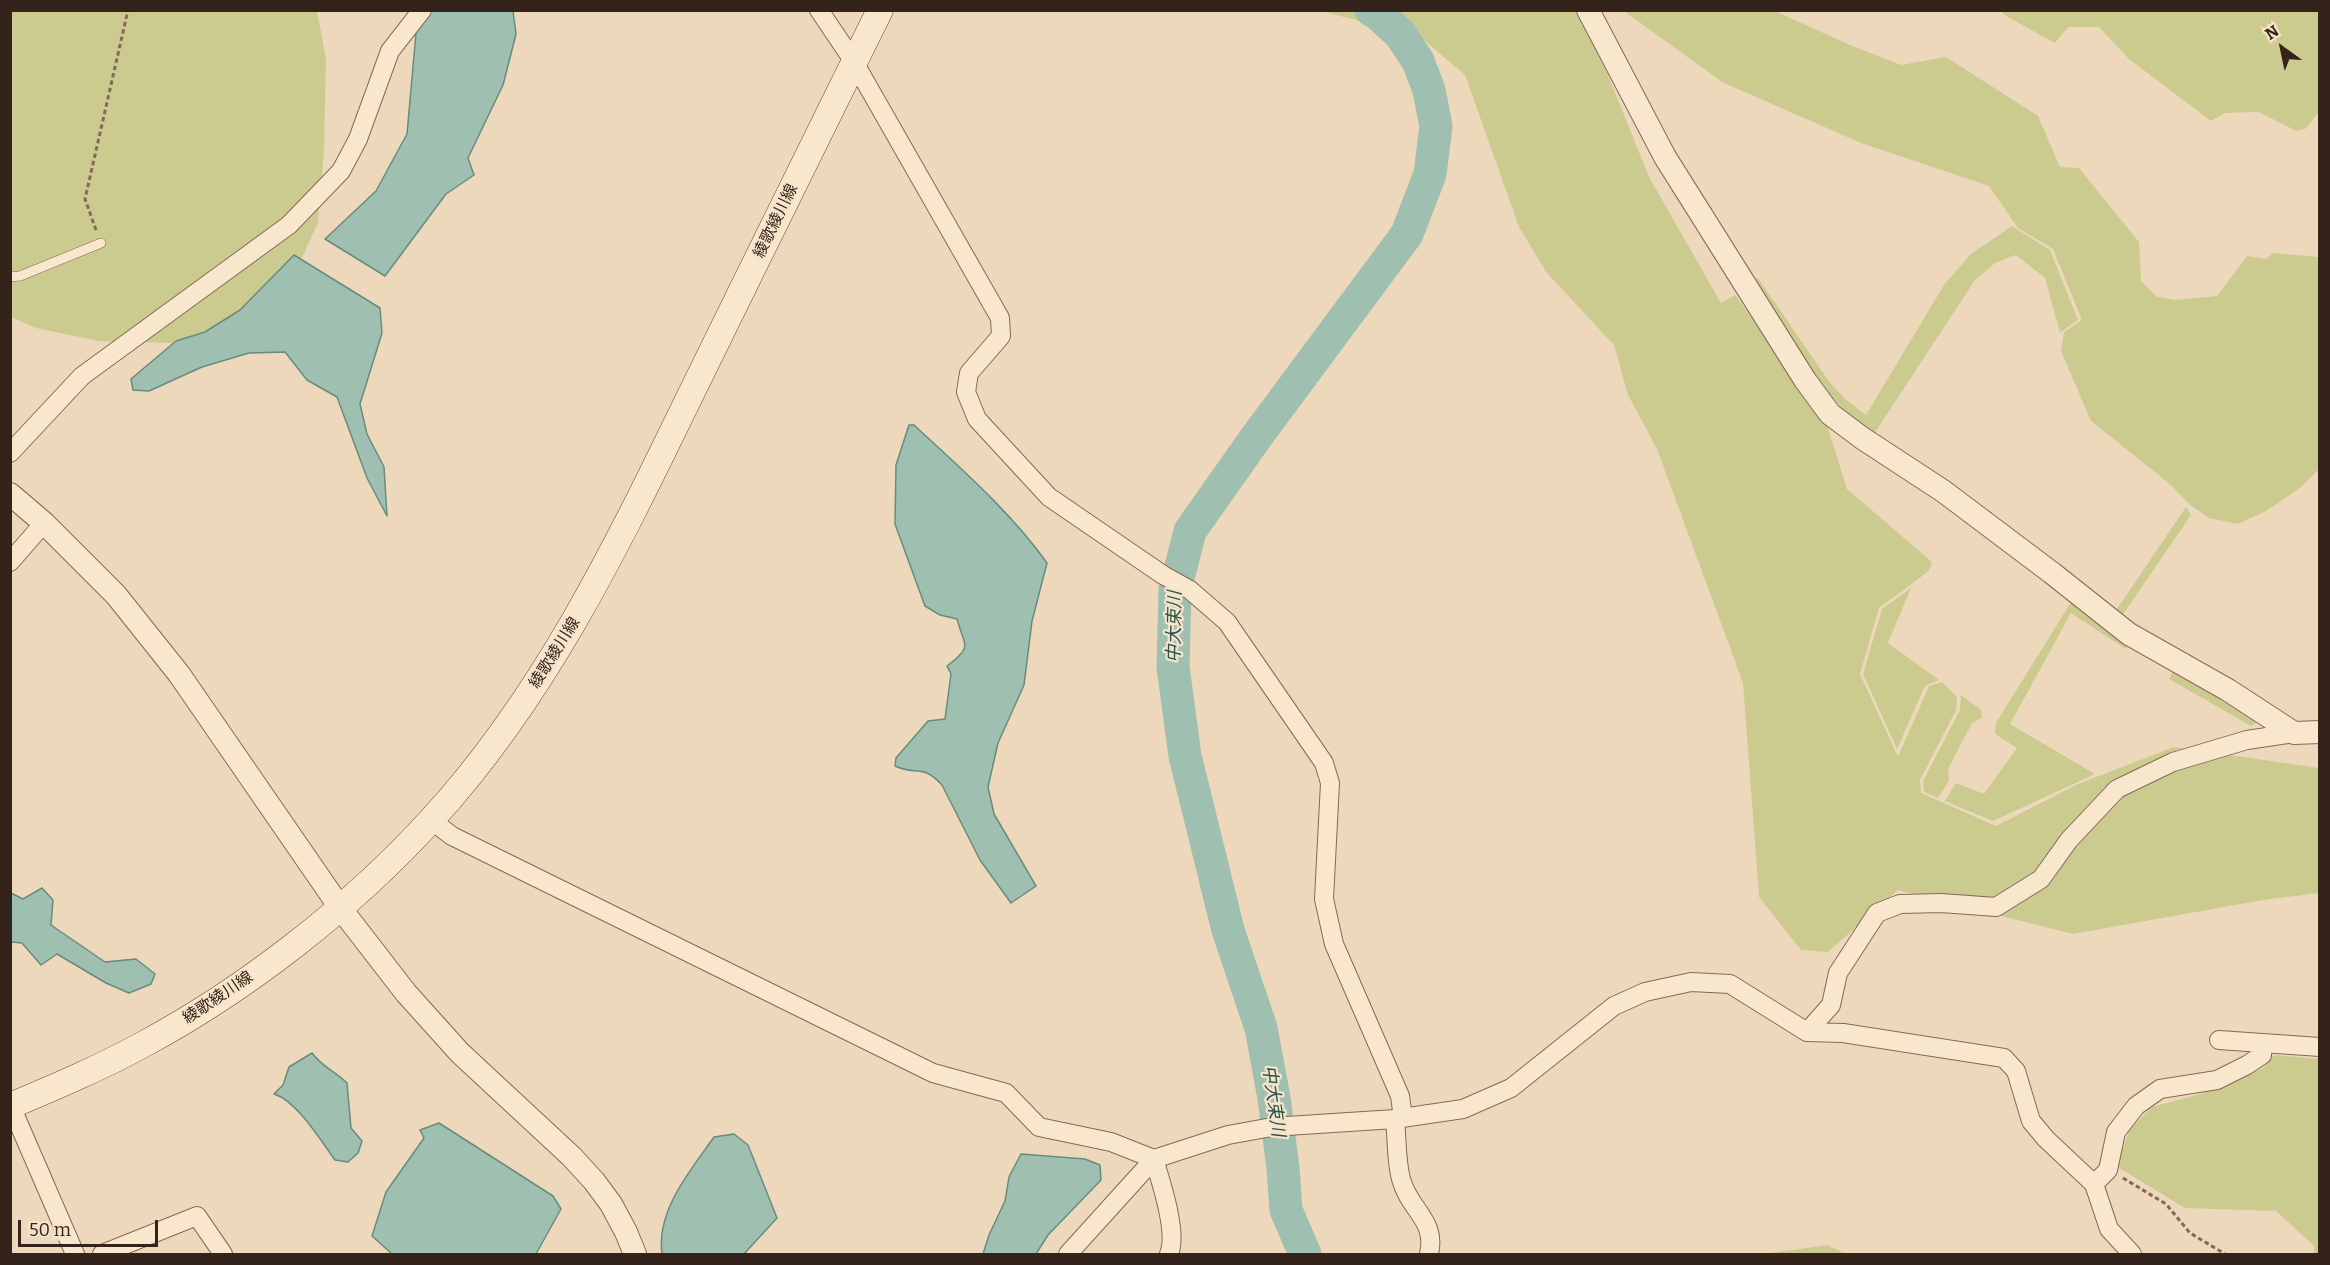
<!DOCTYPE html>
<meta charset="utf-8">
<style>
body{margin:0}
#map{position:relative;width:2330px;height:1265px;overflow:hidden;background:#eed8bb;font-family:Bitter,serif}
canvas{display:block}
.frame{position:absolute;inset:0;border:12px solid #34231a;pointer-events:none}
.north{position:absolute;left:2252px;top:18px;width:60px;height:60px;-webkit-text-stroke:4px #f6e4ca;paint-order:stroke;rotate:327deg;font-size:16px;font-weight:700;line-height:24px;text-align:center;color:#34231a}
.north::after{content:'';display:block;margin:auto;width:21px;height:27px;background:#34231a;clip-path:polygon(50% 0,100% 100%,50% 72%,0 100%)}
.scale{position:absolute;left:18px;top:1220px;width:140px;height:27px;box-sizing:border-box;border:3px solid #34231a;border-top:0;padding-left:8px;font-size:18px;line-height:21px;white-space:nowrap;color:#34231a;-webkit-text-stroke:4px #f6e4ca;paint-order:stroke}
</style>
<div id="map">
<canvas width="2330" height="1265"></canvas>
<div class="frame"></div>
<div class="north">N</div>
<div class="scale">50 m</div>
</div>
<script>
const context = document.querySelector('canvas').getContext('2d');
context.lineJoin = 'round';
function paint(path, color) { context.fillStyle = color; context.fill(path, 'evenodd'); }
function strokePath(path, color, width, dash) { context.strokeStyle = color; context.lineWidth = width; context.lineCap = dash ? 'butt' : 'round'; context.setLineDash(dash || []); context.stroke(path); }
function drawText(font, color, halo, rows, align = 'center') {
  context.font = font + ' Bitter,"Noto Sans JP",serif'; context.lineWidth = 4.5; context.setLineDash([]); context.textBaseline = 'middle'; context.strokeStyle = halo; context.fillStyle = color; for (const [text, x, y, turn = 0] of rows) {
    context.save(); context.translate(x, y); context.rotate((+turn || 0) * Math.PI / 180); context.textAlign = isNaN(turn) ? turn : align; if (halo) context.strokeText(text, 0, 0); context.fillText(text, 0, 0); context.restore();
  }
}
const green = new Path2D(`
 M11,11H317L326,59L324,150L318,223L292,279L245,319L171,343L99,341L36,328L11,317Z
 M1325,11H1577L1608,75L1649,177L1721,303L1735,295L1825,419L1847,489L1932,562L1929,571L1879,608L1860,674L1898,757L1929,686L1942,682L1957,697L1956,710L1920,780L1921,793L1996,826L2078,784L2174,747L2319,768V893L2263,900L2073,934L1898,890L1828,952L1801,950L1759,897L1743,683L1657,449L1628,395L1614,345L1547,273L1519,227L1465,75L1418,35L1332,14Z
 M1624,11H1775L1850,45L1901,65L1946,57L2038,116L2060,167L2079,168L2139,242L2141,281L2157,297L2177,300L2217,296L2247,256L2266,259L2273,253L2319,257V469L2300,488L2266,511L2238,524L2209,518L2189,504L2171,485L2091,421L2061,351L2064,332L2082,320L2053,249L2018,228L1989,186L1861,143L1722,82Z
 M2000,11H2319V112L2305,129L2296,131L2259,112L2225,113L2211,121L2129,59L2099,27H2068L2055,43L2006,16Z
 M2012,226L2050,250L2078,320L2060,333L2045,278L2016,255L1995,263L1975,280L1874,434C1862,424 1848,416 1838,404C1804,368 1779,323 1753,281L1758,278L1828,380L1844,398L1866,415L1944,285L1971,254Z
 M2186,507L2191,515L2124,613L2120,614L2117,609Z
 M1911,588L1888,643L1939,680L1925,686L1897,749L1863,674L1882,609Z
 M2071,602L2127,644V648H2124L2071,613L2010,724L2095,774L1993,821L1945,801L1956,783L1984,794L2017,748L1995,734L1996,723Z
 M2173,671L2255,719L2258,722L2251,726L2169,679Z
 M1961,695L1981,710L1982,718L1972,723L1948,769L1949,781L1938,798L1924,792L1923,781L1960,710Z
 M2274,1055L2319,1059V1254H2314V1246L2276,1211L2185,1208L2116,1166L2130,1129L2152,1107L2200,1094L2263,1068Z
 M1828,1245L1845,1254H1768L1770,1253Z`);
const water = new Path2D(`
 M427,11H513L516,34L503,85L468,158L474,175L446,194L385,276L325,239L376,191L407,134L416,33Z
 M294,255L380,308L382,333L360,404L367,434L384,467L387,516L367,478L337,397L307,380L285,352L249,353L202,367L149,391L133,390L131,379L176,341L205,332L240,310Z
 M909,425H914C960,468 1010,511 1047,563L1032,621L1024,685L998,743L988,787L994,814L1036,886L1011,903L980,860L942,785C922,763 916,776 895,766L896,758L928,721L945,719L951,674L947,666C974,646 964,646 957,619L940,615L925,606L895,524L896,465Z
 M42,888L53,900L51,925L105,962L136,959L155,974L151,984L129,993L106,983L57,954L41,965L22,943L11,942V893L23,899Z
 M312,1053C321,1066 336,1072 347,1083L351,1128L362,1141L358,1153L348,1162L335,1160C321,1141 297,1101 274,1094L283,1085L289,1067Z
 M439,1123L553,1196L561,1209L536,1254H392L372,1236L386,1192L424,1138L420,1130Z
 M734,1134L748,1145L777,1218L744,1254H662C656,1210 691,1170 714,1137Z
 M1021,1154L1085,1159L1100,1165L1101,1180L1048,1235L1036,1254H983L989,1235L1005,1201L1009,1177Z`);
const river = new Path2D(`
 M1305,1254L1286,1210L1283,1168L1274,1098L1261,1028L1228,930L1185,756L1173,667L1175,590L1190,531L1257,436L1407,234L1430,174L1436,126L1429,90L1418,61L1400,34L1378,14L1371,10`);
const path = new Path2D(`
 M96,230L85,199L128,10
 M2123,1178L2166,1204L2190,1233L2225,1254`);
const service = new Path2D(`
 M10,277L20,276L101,243`);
const minor = new Path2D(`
 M819,10L854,62L1000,318L1001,336L969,373L966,392L977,419L1049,497L1163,575L1190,590L1227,622L1324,763L1330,783L1324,899L1334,944L1400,1096L1403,1118
 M10,453L82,376L289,225L341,171L358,139L390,51L422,10
 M10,562L44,523
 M431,820L452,836L933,1073L1006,1093L1039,1127L1111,1142L1154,1159
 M1807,1032L1843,1033L2004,1058L2016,1071L2031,1121L2046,1139L2094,1184L2109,1229L2132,1254
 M2219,1040L2320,1047
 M11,1106L75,1254
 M1395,1119C1397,1138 1396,1160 1401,1179C1409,1210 1437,1220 1429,1254
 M1154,1159C1161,1182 1178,1233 1169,1254
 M2094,1184L2108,1170L2116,1132L2136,1106L2160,1089L2217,1080L2247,1065L2262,1055L2263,1044
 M102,1254L197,1216L223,1254
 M1068,1254L1154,1159L1228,1135L1272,1127L1395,1119L1463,1109L1511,1088L1614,1006L1645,992L1691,982L1730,984L1807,1032L1831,1005L1838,973L1877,913L1900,904L1941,903L1996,907L2041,879L2069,840L2117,789L2173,762L2247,740L2294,733`);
const tertiary = new Path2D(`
 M1588,10L1665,157L1805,380L1830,414L1862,438L1943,491L2052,573L2129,634L2228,690L2294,733L2320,732
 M10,494L44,523L116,595L179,674L341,909L406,993L460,1053L572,1157L594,1181L611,1204L626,1232L635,1254`);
const secondary = new Path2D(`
 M10,1106C55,1087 100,1068 142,1045C245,990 353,906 432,819C544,697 616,548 688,400C752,270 815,140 880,10`);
const streetNames = [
 ["綾歌綾川線",776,221,-64],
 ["綾歌綾川線",555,653,-58],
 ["綾歌綾川線",218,998,-34]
];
const waterNames = [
 ["中大束川",1175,627,-89],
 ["中大束川",1273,1101,82]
];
paint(green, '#cccb8f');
paint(water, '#9fbfb1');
strokePath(water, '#678c7e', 1.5);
strokePath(river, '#9fbfb1', 33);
strokePath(service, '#856855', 10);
strokePath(minor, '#856855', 20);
strokePath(tertiary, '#856855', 24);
strokePath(secondary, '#674a38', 27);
strokePath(path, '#856855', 3, [4.5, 3]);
strokePath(service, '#f9e7cd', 9);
strokePath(minor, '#f9e7cd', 18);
strokePath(tertiary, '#f9e7cd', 22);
strokePath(secondary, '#f9e7cd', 26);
drawText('16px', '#34231a', '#f6e4ca', streetNames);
drawText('italic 18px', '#29544c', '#f6e4ca', waterNames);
</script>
